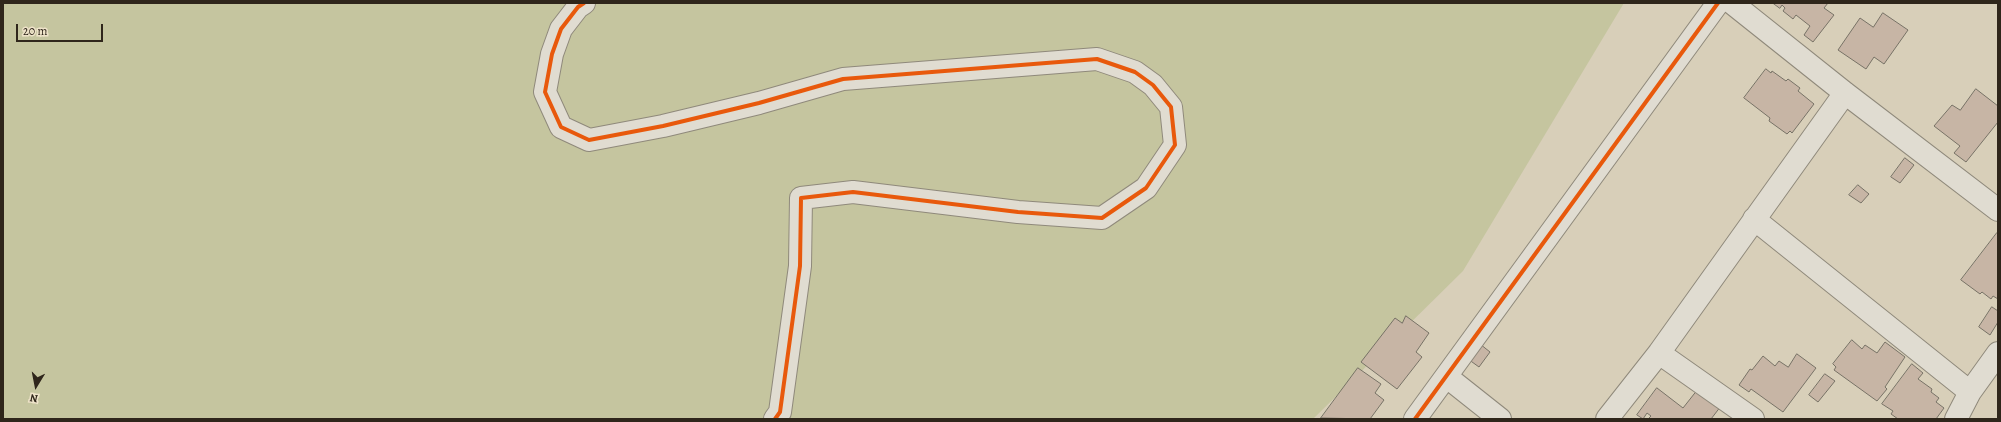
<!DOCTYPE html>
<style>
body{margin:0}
#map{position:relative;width:2001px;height:422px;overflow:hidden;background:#d8cfb9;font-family:Alegreya,serif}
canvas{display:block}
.frame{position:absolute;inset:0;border:4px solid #2f261b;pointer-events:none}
.north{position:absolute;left:16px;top:366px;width:40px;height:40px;-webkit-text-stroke:3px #eee3c9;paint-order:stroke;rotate:190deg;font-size:11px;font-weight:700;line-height:16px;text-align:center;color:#2f261b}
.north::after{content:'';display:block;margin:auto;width:14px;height:18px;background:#2f261b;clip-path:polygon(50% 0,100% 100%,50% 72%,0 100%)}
.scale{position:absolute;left:16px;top:24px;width:87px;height:18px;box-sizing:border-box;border:2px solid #2f261b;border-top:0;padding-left:5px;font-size:12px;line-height:14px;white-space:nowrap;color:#2f261b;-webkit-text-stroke:3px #eee3c9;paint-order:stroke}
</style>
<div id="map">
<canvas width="2001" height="422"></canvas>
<div class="frame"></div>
<div class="north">N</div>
<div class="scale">20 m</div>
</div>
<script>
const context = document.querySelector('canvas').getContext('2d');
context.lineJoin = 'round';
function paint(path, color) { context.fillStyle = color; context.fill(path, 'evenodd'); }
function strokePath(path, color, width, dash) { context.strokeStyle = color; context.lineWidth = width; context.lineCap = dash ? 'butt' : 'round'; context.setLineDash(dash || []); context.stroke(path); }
const green = new Path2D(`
 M3,3H1624L1463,271L1313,419H3Z`);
const building = new Path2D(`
 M1773,3H1828L1824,8L1834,15L1813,42L1804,35L1810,26L1796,15L1793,19L1783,11L1785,8L1782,5L1780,8Z
 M1883,13L1908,30L1884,64L1874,57L1866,69L1838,50L1860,18L1873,27Z
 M1766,69L1771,73L1772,71L1786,81L1788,79L1800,88L1798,91L1814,104L1792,133L1790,131L1787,134L1769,121L1770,118L1744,98Z
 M1976,89L1998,106V122L1966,162L1954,153L1960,146L1934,126L1952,105L1960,110Z
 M1905,158L1914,165L1900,183L1891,177Z
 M1858,185L1869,194L1861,203L1849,195Z
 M1997,233L1998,234V299L1993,296L1991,299L1982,292L1980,294L1961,280Z
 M1992,307L1998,311V322L1990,335L1979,327Z
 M1406,316L1429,333L1416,352L1422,357L1397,389L1361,362L1395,318L1402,323Z
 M1852,340L1862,349L1865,345L1877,353L1885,342L1905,357L1885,387L1887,389L1877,401L1834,370L1836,367L1833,364Z
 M1480,344L1490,352L1479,367L1468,359Z
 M1797,354L1816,368L1783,412L1751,389L1749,392L1739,385L1750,369L1752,370L1763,356L1775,366L1779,361L1788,367Z
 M1912,364L1923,373L1918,379L1932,389L1931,392L1939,398L1936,402L1944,408L1936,419H1898L1891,414L1893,411L1882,404Z
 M1358,368L1381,384L1375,393L1384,400L1370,419L1321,418Z
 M1825,374L1835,381L1818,402L1809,395Z
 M1657,388L1683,408L1698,389L1721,406L1711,419H1648L1651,416L1647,413L1643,419L1637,415Z`);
const street = new Path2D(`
 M584,3L578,7L561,29L552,54L545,92L561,127L589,140L663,126L759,103L843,79L1097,59L1135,72L1153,85L1171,107L1175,145L1146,188L1102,218L1018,212L853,192L801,198L800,266L780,412L775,419
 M1732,3L1845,93L1998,210
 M1754,219L1970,392
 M1659,353L1753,419
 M1447,377L1500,419
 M1415,419L1718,3
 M1607,419L1659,353L1845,93
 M1956,419L1970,392L1998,353`);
const cycleway = new Path2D(`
 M584,3L578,7L561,29L552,54L545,92L561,127L589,140L663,126L759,103L843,79L1097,59L1135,72L1153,85L1171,107L1175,145L1146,188L1102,218L1018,212L853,192L801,198L800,266L780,412L775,419
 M1415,419L1718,3`);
paint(green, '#c5c59f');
paint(building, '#c7b5a5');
strokePath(building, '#777266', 1);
strokePath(street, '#8f897b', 24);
strokePath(street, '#e0dcd1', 22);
strokePath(cycleway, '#e8590c', 4);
</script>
